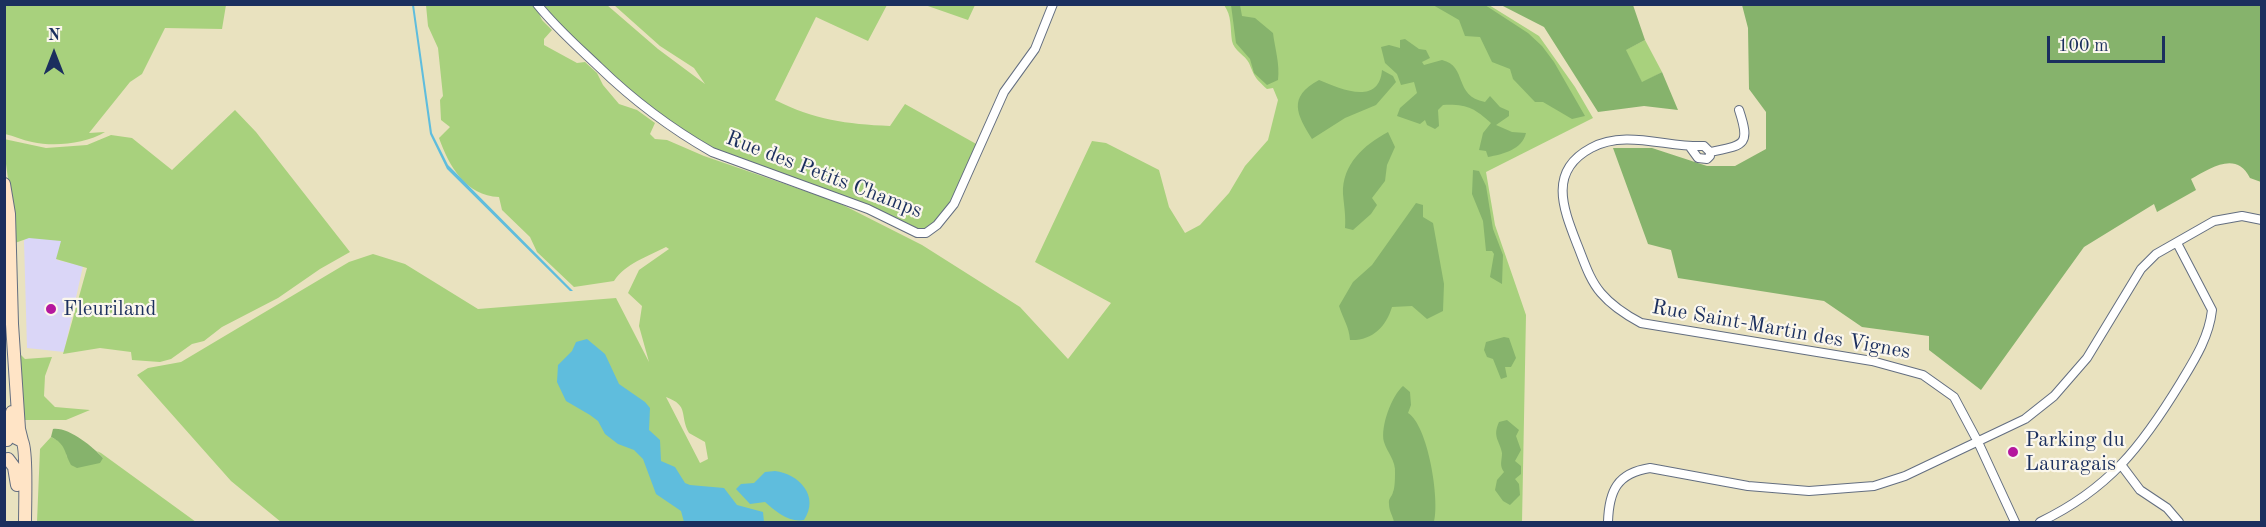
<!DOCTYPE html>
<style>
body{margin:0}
#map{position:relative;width:2266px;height:527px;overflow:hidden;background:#e9e2bf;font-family:"Old Standard TT",serif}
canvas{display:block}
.frame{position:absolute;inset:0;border:6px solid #1b2f5e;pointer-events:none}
.north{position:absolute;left:24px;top:24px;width:60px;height:60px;-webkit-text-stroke:4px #fbf7ec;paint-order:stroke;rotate:0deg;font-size:16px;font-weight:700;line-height:24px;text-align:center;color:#1b2f5e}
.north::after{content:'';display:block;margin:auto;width:21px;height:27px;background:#1b2f5e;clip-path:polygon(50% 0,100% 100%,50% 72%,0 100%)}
.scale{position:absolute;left:2047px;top:36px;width:118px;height:27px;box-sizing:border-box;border:3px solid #1b2f5e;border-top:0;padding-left:8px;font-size:18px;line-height:21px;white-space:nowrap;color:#1b2f5e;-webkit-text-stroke:4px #fbf7ec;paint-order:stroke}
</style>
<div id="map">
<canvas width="2266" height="527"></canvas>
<div class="frame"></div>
<div class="north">N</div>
<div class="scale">100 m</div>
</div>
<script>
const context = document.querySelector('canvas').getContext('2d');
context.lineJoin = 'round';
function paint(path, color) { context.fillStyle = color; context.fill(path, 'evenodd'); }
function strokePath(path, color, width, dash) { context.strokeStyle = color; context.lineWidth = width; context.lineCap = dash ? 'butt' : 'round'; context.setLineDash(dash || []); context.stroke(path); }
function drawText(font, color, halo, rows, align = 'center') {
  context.font = font + ' "Old Standard TT",serif'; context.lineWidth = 4.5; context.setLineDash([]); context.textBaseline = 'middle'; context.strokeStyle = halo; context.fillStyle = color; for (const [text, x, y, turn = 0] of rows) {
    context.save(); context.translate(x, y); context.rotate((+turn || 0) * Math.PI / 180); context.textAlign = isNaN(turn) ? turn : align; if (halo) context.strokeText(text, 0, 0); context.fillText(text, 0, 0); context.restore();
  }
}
const built = new Path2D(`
 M27,235L62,241L57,260L83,266L64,352L27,348L24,241Z`);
const green = new Path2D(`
 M5,4H226V5L222,29L165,28L142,74L130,82L89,133L105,132C85,144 54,147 32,142C22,140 14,136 5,134Z
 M426,5H535L542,20L552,30L544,39V45L577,63L585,62L597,73L603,85L619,104L637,110L655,123L650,134L655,139L667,140L704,156L837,202L922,245L1020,307L1068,359L1111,303L1035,262L1092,141L1106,143L1159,170L1169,207L1185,233L1200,225L1229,193L1245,166L1268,140L1278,100L1273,88L1267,89C1254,77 1255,77 1249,63C1245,55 1234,51 1232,41C1230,27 1232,16 1224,5H1489L1539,36L1575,87L1593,118L1486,172L1495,225L1526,315L1522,522H281L231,481L137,375L148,368L181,362L349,262L373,254L405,264L478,309L616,298L649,362L639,326L642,306L628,293L639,270L669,249L666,247C647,257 626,263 614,281L574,287L537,252L530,237L502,210L499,197C466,196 449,166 439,138L450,127L441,120L440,100L443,96L438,48L428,26ZM666,397C690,406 679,415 689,433L705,442L708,459L700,463Z
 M544,5H607L658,49L705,84L694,68L660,46L614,5H887L868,41L816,17L775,100C815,120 846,124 890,126L905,104L978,145C965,175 953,209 926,230L917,229L716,152L660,116L569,37Z
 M925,5H975L968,20Z
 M1645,40L1662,72L1642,83L1625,50Z
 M235,110L256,132L350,252L320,269L278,298L222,327L204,341L192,344L171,359L160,362L132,360L131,352L100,348L63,354L87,268L56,259L61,241L29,238L15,243C15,208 5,174 4,139L46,148L87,145L111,135L132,138L172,170Z
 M19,353L25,359L52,357L45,376L44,396L55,407L90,410L66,420H24Z
 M51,437C61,442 66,445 67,457L103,458L97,451L101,453L196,522H37L40,449Z`);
const forest = new Path2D(`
 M1231,5H1240L1242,16L1255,18L1273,33C1275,49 1280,64 1278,80L1267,85L1254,73L1250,59L1236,43Z
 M1433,5H1485L1528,33L1542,46L1554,62L1585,116L1572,119L1543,102H1535L1513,79L1510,69L1492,62L1480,37L1465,36L1459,20Z
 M1501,5H1633L1645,40L1626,50L1642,82L1662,72L1678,110L1644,106L1598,112L1544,27Z
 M1742,5H2261V182L2250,178C2236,150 2210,169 2191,179L2196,190L2157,212L2154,204L2084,247L1981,390L1929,350V336L1862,327L1824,301L1678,278L1671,250L1648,244L1613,148H1652L1707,166H1735L1766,149V112L1749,89L1748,28Z
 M1405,39L1419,49L1426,50L1430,58L1422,62L1424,65L1442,60C1468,66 1453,96 1485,102L1490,96L1500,107L1509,111V116L1496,125L1512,132L1526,133C1522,150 1503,154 1488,157L1486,151L1479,150L1483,133L1491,123C1474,108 1467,104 1443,105L1438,110L1439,126L1435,129L1427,125L1425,120L1420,124L1397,116L1400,108L1417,93L1414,82L1401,85L1397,74L1385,63L1381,47L1389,45L1400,48V40Z
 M1382,70L1393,76L1396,82L1376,105L1345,118L1312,139C1297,115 1287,97 1319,80C1339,88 1379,107 1382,70Z
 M1388,132L1395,147L1387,165L1385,181L1372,198L1377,205L1371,214L1353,230L1345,228C1346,216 1344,206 1343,194C1342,164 1364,145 1388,132Z
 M1473,170L1479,171L1486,186L1493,229L1503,255L1502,284L1490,277L1494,254L1492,251H1486L1483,221L1472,194Z
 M1416,203L1423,205V217L1433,223L1444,284L1443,311L1427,319L1412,306L1392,307C1386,327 1372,341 1350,340C1349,326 1343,319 1339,306L1353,282L1372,265Z
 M1504,337L1509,338L1516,358L1511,367H1505L1507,377L1501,379L1493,359L1487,357L1484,350L1486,342Z
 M1403,386L1410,392L1411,405L1408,413C1428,425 1440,500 1434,522H1394C1393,516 1389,511 1389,504C1388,498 1392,497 1393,492C1395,488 1395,477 1395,473C1396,461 1387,452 1384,442C1380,427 1392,395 1403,386Z
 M1507,420L1519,430L1516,436L1521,450L1515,461L1521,466V474L1515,479L1519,484L1520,495L1510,505L1503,501L1495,490L1497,480L1504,472C1499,465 1502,461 1502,453C1500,441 1492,437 1499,422Z
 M53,429C69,427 93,447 103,458L100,463L77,468L71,465C64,452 66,444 51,437Z`);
const water = new Path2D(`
 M412,5H414L432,133L448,165L573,291H570L447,169L430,134Z
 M587,339L605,354L619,384L645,402L650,408L649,430L660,440L661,461L675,467L685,483L690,485L724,488L737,505L763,512L764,522H684L681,511L656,494L643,459L634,450L618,444L605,434L598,421L590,415L566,401L557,382L558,365L572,351L576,342Z
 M775,471C799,474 820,496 804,520C789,523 775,511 765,502L750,504L736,489L741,484L754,483L765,472Z`);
const street = new Path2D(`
 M537,4C556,28 577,46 599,67C633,100 670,128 712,152L868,209L917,233H926L937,225L954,204L1004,92L1035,49L1053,4
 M1690,147L1698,158L1707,159L1710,156V152L1704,146C1668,148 1625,129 1591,148C1548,171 1563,208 1577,244C1584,261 1589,279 1601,293C1612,306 1626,315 1641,323L1872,361L1923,375L1954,397L1978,442L2015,522
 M1710,152C1744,145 1751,146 1739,110
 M2122,466L2140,490L2167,508L2179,522
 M1608,522C1609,491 1617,473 1650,468L1748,486L1809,491L1874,486L1905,476L2025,419L2054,396L2087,358L2141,269L2156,254L2214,221L2242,216L2262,220
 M2040,522C2109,489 2142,446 2181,382C2195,359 2209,337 2212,310L2177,243`);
const secondary = new Path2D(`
 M4,184L9,214L12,324L19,429L22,441
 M16,438L22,441C27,448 25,508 25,522
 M7,440L12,412
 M8,459L14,467L17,485`);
const markers = [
 [51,309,6,"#b5179e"],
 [2013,452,6,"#b5179e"]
];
const streetNames = [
 ["Rue des Petits Champs",824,175,21],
 ["Rue Saint-Martin des Vignes",1781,330,10]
];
const poiNames = [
 ["Fleuriland",63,309],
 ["Parking du",2025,440],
 ["Lauragais",2025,464]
];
paint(built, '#dad6f7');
paint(green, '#a8d17d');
paint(forest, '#86b36c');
paint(water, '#5fbddd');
strokePath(street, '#636e80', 10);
strokePath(secondary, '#636e80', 14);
strokePath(street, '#fff', 8);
strokePath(secondary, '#ffe4c6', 12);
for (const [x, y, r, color] of markers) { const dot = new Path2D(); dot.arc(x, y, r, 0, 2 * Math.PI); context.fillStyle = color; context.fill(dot); strokePath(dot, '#fbf7ec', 2); }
drawText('21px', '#1b2f5e', '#fbf7ec', streetNames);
drawText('21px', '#1b2f5e', '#fbf7ec', poiNames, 'left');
</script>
